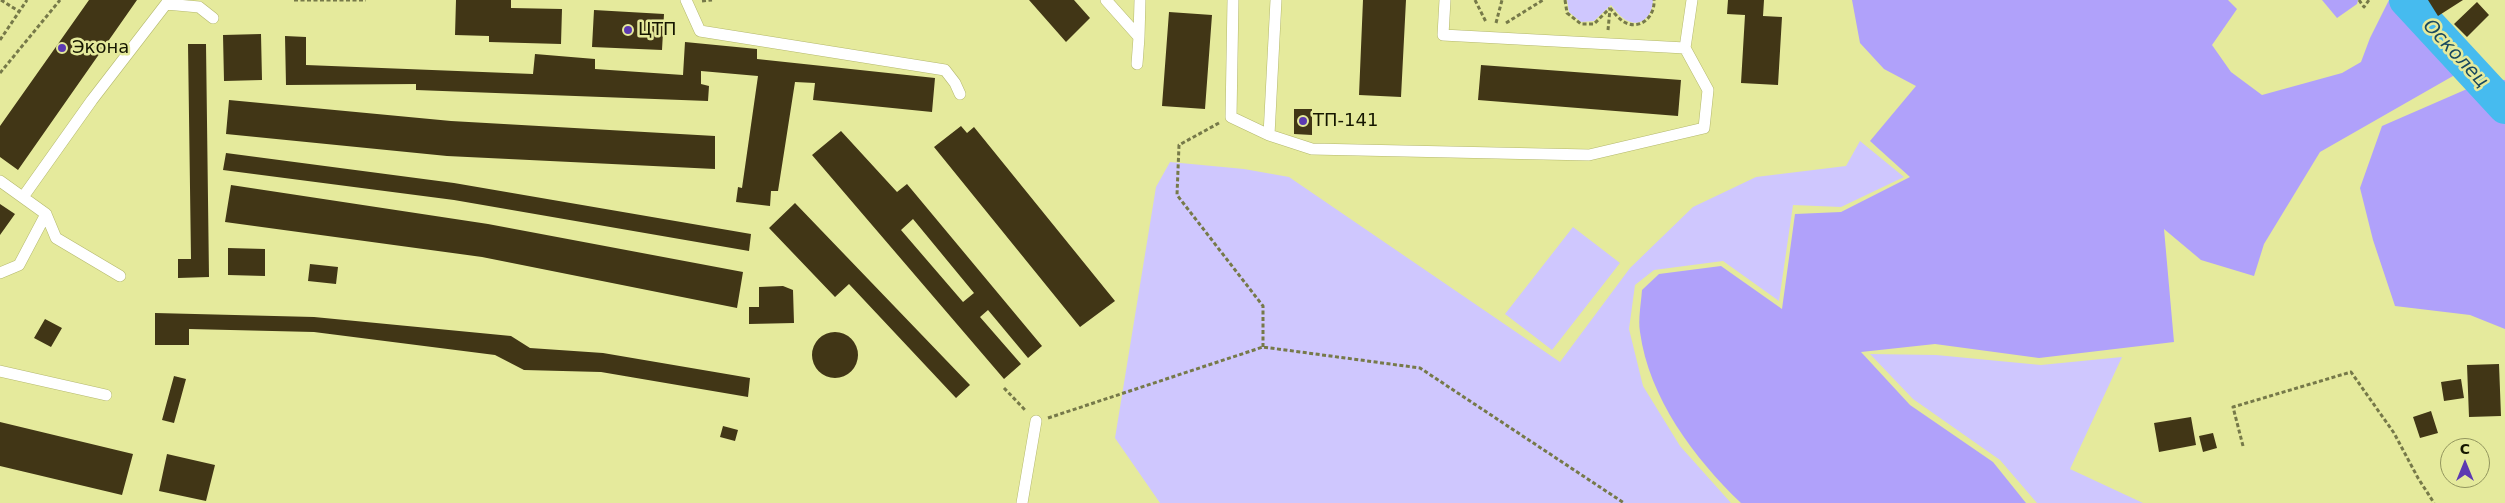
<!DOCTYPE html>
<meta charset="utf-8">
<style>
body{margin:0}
#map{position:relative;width:2505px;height:503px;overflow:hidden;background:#e5ea9c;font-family:"DejaVu Sans",sans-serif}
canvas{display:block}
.north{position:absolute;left:2440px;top:438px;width:50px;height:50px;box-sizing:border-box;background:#e5ea9c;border:1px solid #92955e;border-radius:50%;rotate:0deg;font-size:14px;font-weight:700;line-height:20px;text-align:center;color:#151600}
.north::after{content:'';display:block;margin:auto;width:18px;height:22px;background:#5d3ab2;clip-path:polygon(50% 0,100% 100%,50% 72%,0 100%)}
</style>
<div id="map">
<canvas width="2505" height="503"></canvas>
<div class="north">С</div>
</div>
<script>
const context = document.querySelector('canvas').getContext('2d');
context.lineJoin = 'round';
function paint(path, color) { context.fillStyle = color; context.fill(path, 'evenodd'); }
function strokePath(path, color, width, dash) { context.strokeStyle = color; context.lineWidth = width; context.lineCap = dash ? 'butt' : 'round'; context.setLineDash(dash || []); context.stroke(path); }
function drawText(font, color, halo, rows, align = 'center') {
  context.font = font + ' "DejaVu Sans",sans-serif'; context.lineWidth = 5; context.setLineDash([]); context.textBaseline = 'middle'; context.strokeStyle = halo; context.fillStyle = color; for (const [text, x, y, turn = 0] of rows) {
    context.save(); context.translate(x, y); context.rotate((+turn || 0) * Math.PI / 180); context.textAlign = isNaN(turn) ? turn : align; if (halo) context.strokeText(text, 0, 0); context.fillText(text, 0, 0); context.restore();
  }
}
const green = new Path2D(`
 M1567,0H1653C1653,13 1643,28 1628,21C1621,18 1616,11 1611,5L1594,21L1581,22L1569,12Z
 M1860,141L1904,177L1841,207L1793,205L1779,301L1723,261L1654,270L1635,285L1629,329L1643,386L1680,446L1731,503H1160L1115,438L1156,187L1170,162L1244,169L1289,177L1560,362L1630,268L1693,207L1756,177L1846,166Z
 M1573,227L1620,263L1552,350L1505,314Z
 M1870,354L1936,355L2041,365L2122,357L2070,469L2143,503H2037L2000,460L1913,399Z`);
const forest = new Path2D(`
 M1852,0H2228L2237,9L2212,45L2231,72L2262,95L2342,73L2361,62L2370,38L2389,0L2434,22L2474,64L2320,152L2264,244L2254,276L2201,260L2164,229L2174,342L2039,358L1935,344L1861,352L1910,405L1993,462L2026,503H1741C1694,458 1649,398 1640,332C1638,319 1641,304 1642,290L1659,274L1721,266L1782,309L1795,214L1841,212L1910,177L1870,141L1916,86L1884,69L1860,43Z
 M2322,0H2358L2357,4L2337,18Z
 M2490,79L2505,80V329L2470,315L2395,306L2373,240L2360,188L2382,126Z`);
const river = new Path2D(`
 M2406,0L2505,107`);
const building = new Path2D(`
 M89,0H137L18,170L0,157V126Z
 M456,0H511V8L562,9L561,44L489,42V36L455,35Z
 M1029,0H1074L1090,18L1066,42Z
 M1363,0H1406L1401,97L1359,95Z
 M1728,0H1764L1763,16L1782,17L1778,85L1741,83L1745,15L1727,14Z
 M2428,0H2463L2438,16Z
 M2477,2L2489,15L2467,37L2454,24Z
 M594,10L664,14L662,50L592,47Z
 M1169,12L1212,15L1205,109L1162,106Z
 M261,34L262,80L224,81L223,35Z
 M285,36L306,37V65L533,74L535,54L595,59V69L683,75L685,42L757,49V59L935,78L932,112L813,100L815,83L795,82L778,191H771L770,206L736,202L738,187L742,188L758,76L701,71V84L709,86L708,101L416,90V84L286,85Z
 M188,44H206L209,277L178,278V259H191Z
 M1481,65L1681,80L1678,116L1478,100Z
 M229,100L451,121L715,136V169L447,156L226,134Z
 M1294,109H1312V135L1294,134Z
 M961,126L967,133L974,127L1115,301L1080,327L934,147Z
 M841,131L897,192L907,184L1042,346L1028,358L988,310L980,317L1021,364L1004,379L812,155ZM913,219L974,293L963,302L901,230Z
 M226,153L454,183L751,234L749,251L454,200L223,170Z
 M231,185L488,224L743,272L737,308L482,257L225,222Z
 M795,203L970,385L956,398L849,284L835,297L769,228Z
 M0,204L15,214L0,235Z
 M228,248L265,249V276L228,275Z
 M310,264L338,267L336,284L308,281Z
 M783,286L793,290L794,323L749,324V307H759V287Z
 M155,313L314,317L511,336L530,348L603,353L750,378L748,397L601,372L524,370L495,355L314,332L189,329V345H155Z
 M45,319L62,328L51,347L34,338Z
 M812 355a23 23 0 1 1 46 0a23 23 0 1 1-46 0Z
 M2499,364L2501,416L2469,417L2467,365Z
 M174,376L186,379L174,423L162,420Z
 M2461,379L2464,398L2444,401L2441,382Z
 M2431,411L2438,433L2420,438L2413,417Z
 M2191,417L2196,445L2159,452L2154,423Z
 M0,422L133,454L122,495L0,466Z
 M723,426L738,430L735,441L720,437Z
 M2213,433L2217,448L2203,452L2199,436Z
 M167,454L215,465L206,501L159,491Z`);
const path = new Path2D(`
 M1,0L20,12
 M294,0H366
 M1475,0L1486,22
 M1565,0L1567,13L1581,24H1594L1610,8
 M2359,0L2364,7L2369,0
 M702,1L712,0
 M1610,8C1615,14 1621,22 1629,24C1644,28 1655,14 1654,0
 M1496,23L1502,0
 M1506,23L1543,0
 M1608,30L1610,9
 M0,40L27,0
 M0,73L60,0
 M1219,123L1179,145L1177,195L1263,306V347
 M1004,388L1026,411
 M1048,418L1263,347L1420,368L1624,503
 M2243,446L2233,407L2351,372L2394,433L2418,478L2434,503`);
const lane = new Path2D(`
 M686,0L700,31L945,70L955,83L960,94
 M1106,0L1139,37L1140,0
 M1233,0L1231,117L1269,135L1312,149L1589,155L1704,128L1708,90L1685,48
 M1445,0L1443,35L1685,48L1692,0
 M1137,64L1139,37
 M1269,135L1276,0
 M0,181L46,214L19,265L0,273
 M23,197L92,100L166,4L199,7L213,18
 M46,214L56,238L120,276
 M0,371L106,395
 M1022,503L1036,421`);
const markers = [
 [628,30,5,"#5d3ab2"],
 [62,48,5,"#5d3ab2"],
 [1303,121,5,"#5d3ab2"]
];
const poiNames = [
 ["ЦТП",638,30],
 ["Экона",72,48],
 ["ТП-141",1313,121]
];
const waterNames = [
 ["Осколец",2455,54,47]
];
paint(green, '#cfc7fe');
paint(forest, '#b0a1fa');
strokePath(river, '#46bbef', 34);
paint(building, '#413616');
strokePath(lane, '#b4b86d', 12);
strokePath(path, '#767949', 3, [4, 2.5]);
strokePath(lane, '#fff', 11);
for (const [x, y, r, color] of markers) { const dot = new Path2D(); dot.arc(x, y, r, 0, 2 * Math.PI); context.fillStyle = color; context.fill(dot); strokePath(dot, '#e5ea9c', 2); }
drawText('18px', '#151600', '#e5ea9c', poiNames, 'left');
drawText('italic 19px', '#19495f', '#e5ea9c', waterNames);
</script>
